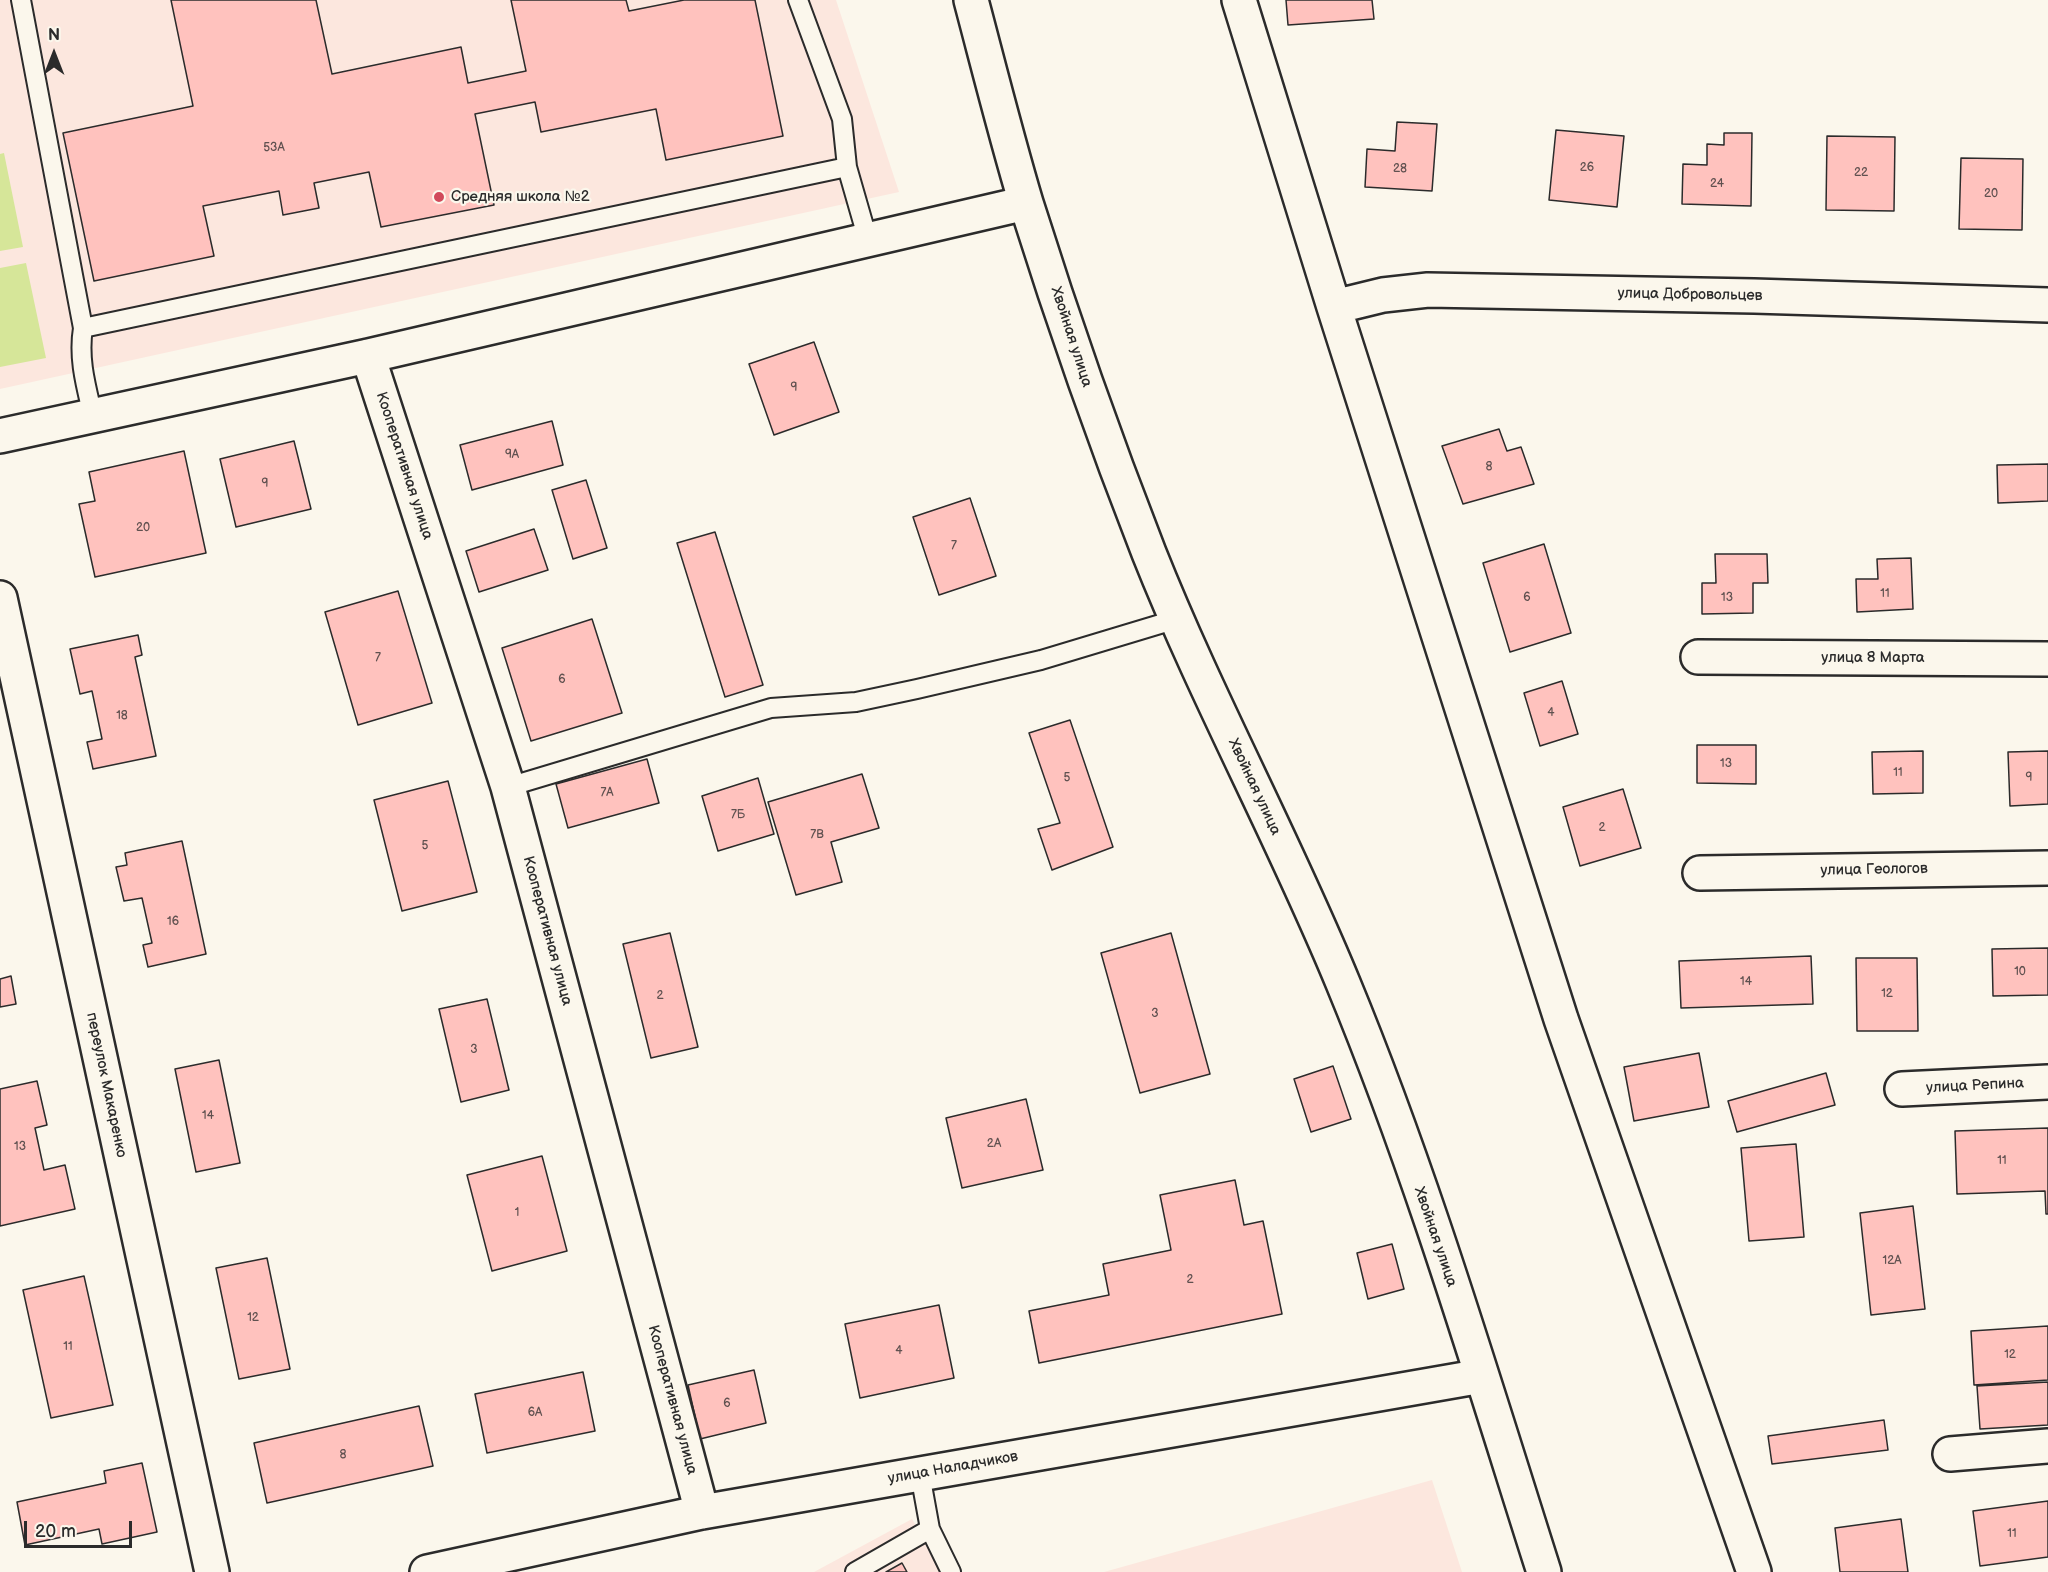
<!DOCTYPE html>
<meta charset="utf-8">
<style>
body{margin:0}
#map{position:relative;width:2048px;height:1572px;overflow:hidden;background:#fbf7ec;font-family:"Balsamiq Sans",sans-serif}
canvas{display:block}
.north{position:absolute;left:24px;top:24px;width:60px;height:60px;-webkit-text-stroke:4px #fbf7ec;paint-order:stroke;rotate:0deg;font-size:16px;font-weight:700;line-height:24px;text-align:center;color:#2b2b2b}
.north::after{content:'';display:block;margin:auto;width:21px;height:27px;background:#2b2b2b;clip-path:polygon(50% 0,100% 100%,50% 72%,0 100%)}
.scale{position:absolute;left:24px;top:1521px;width:108px;height:27px;box-sizing:border-box;border:3px solid #2b2b2b;border-top:0;padding-left:8px;font-size:18px;line-height:21px;white-space:nowrap;color:#2b2b2b;-webkit-text-stroke:4px #fbf7ec;paint-order:stroke}
</style>
<div id="map">
<canvas width="2048" height="1572"></canvas>
<div class="north">N</div>
<div class="scale">20 m</div>
</div>
<script>
const context = document.querySelector('canvas').getContext('2d');
context.lineJoin = 'round';
function paint(path, color) { context.fillStyle = color; context.fill(path, 'evenodd'); }
function strokePath(path, color, width, dash) { context.strokeStyle = color; context.lineWidth = width; context.lineCap = dash ? 'butt' : 'round'; context.setLineDash(dash || []); context.stroke(path); }
function drawText(font, color, halo, rows, align = 'center') {
  context.font = font + ' "Balsamiq Sans",sans-serif'; context.lineWidth = 4.5; context.setLineDash([]); context.textBaseline = 'middle'; context.strokeStyle = halo; context.fillStyle = color; for (const [text, x, y, turn = 0] of rows) {
    context.save(); context.translate(x, y); context.rotate((+turn || 0) * Math.PI / 180); context.textAlign = isNaN(turn) ? turn : align; if (halo) context.strokeText(text, 0, 0); context.fillText(text, 0, 0); context.restore();
  }
}
const built = new Path2D(`
 M0,0H836L899,192L0,389Z
 M1432,1480L1462,1572H1104Z
 M912,1519L944,1572H814Z`);
const green = new Path2D(`
 M4,153L23,247L0,251V154Z
 M26,263L46,358L0,367V268Z`);
const building = new Path2D(`
 M171,0H316L332,74L461,47L468,83L526,71L511,0H626L629,11L684,0H755L783,136L666,160L656,109L541,132L535,102L475,114L494,205L381,227L369,172L314,183L319,208L283,215L279,191L203,206L214,256L94,281L63,133L193,106Z
 M1286,0H1372L1374,19L1288,25Z
 M1397,122L1437,124L1432,191L1365,187L1367,149L1395,151Z
 M1556,130L1624,136L1617,207L1549,200Z
 M1724,133H1752L1751,206L1682,204L1683,164L1707,165V144L1724,145Z
 M1827,136L1895,137L1894,211L1826,210Z
 M1961,158L2023,159L2022,230L1959,229Z
 M814,342L839,412L774,435L749,364Z
 M552,421L563,465L472,490L460,445Z
 M1499,429L1507,451L1521,447L1534,484L1463,504L1442,446Z
 M294,441L311,509L236,527L220,459Z
 M184,451L206,553L95,577L79,504L95,501L89,472Z
 M2048,464V501L1998,503L1997,465Z
 M586,480L607,548L573,559L552,490Z
 M970,498L996,576L939,595L913,517Z
 M534,529L548,570L479,592L466,551Z
 M715,532L763,685L725,697L677,543Z
 M1544,544L1571,633L1510,652L1483,563Z
 M1715,554H1767L1768,583H1753V613L1702,614V583H1716Z
 M1911,558L1913,609L1857,612L1856,579H1878L1877,559Z
 M398,591L432,703L358,725L325,612Z
 M592,619L622,713L531,741L502,648Z
 M138,635L142,655L135,657L156,756L93,769L87,742L102,739L92,691L80,694L70,649Z
 M1562,681L1578,734L1540,746L1524,693Z
 M1070,720L1113,847L1052,870L1038,829L1060,823L1029,733Z
 M1697,745H1756V784L1697,783Z
 M1923,751V793L1873,794L1872,752Z
 M2048,751V804L2010,806L2008,752Z
 M647,759L659,803L568,828L556,784Z
 M862,774L879,828L831,842L842,882L796,895L768,802Z
 M758,778L774,834L718,851L702,796Z
 M448,781L477,892L402,911L374,800Z
 M1623,789L1641,848L1580,866L1563,807Z
 M182,841L206,954L148,967L143,945L152,943L142,898L124,901L116,867L127,865L125,853Z
 M670,933L698,1047L651,1058L623,944Z
 M1171,933L1210,1074L1140,1093L1101,953Z
 M2048,948V995L1993,996L1992,949Z
 M1811,956L1813,1004L1681,1008L1679,961Z
 M1856,958H1917L1918,1031H1857Z
 M11,976L16,1004L0,1007V979Z
 M487,999L509,1090L461,1102L439,1009Z
 M1699,1053L1709,1107L1634,1121L1624,1067Z
 M219,1060L240,1163L196,1172L175,1069Z
 M1333,1066L1351,1119L1311,1132L1294,1079Z
 M1826,1073L1835,1105L1737,1132L1728,1101Z
 M37,1081L47,1125L35,1128L44,1170L65,1165L75,1209L0,1226V1089Z
 M1026,1099L1043,1170L962,1188L946,1118Z
 M2048,1128V1214H2046L2045,1191L1957,1194L1955,1131Z
 M1796,1144L1804,1237L1749,1241L1741,1148Z
 M542,1156L567,1251L492,1271L467,1175Z
 M1235,1180L1244,1225L1263,1221L1282,1314L1039,1363L1029,1311L1109,1295L1103,1264L1171,1250L1160,1195Z
 M1913,1206L1925,1309L1871,1315L1860,1213Z
 M1392,1244L1404,1289L1368,1299L1357,1253Z
 M267,1258L290,1369L239,1379L216,1268Z
 M84,1276L113,1405L51,1418L23,1290Z
 M939,1305L954,1378L860,1398L845,1324Z
 M2048,1326V1380L1974,1385L1971,1331Z
 M754,1370L766,1423L700,1439L688,1385Z
 M583,1372L595,1431L487,1453L475,1394Z
 M2048,1382V1425L1980,1429L1977,1386Z
 M419,1406L433,1466L267,1503L254,1443Z
 M1884,1420L1888,1450L1772,1464L1768,1436Z
 M142,1463L157,1532L102,1544L99,1529L25,1545L17,1502L106,1483L104,1471Z
 M2048,1501V1557L1980,1566L1973,1511Z
 M1901,1519L1908,1572H1840L1835,1528Z
 M902,1563L907,1572H886Z`);
const service = new Path2D(`
 M21,0L83,328C78,359 86,386 93,416
 M798,0L842,119L847,167L868,240
 M83,328L847,167
 M508,787L771,708L856,702L917,689L1041,660L1177,619
 M930,1529L951,1572
 M855,1572L930,1529L920,1474`);
const minor = new Path2D(`
 M971,0C989,68 1006,136 1026,203C1063,321 1104,438 1149,553C1207,699 1283,837 1343,983C1422,1174 1481,1374 1544,1572
 M1239,0L1334,307L1561,1019L1754,1572
 M1334,307L1383,295L1428,290L1754,296L2048,305
 M368,356L508,787L702,1512
 M0,436L368,356L1026,203
 M0,598L212,1572
 M1698,657L2048,659
 M1700,873L2048,868
 M1902,1089L2048,1082
 M1950,1454L2048,1446
 M427,1572L702,1512L1482,1376`);
const markers = [
 [439,197,6,"#d1495b"]
];
const numberNames = [
 ["53А",274,148],
 ["26",1587,168],
 ["28",1400,169],
 ["22",1861,173],
 ["24",1717,184],
 ["20",1991,194],
 ["9",794,388],
 ["9А",512,455],
 ["8",1489,467],
 ["9",265,484],
 ["20",143,528],
 ["7",954,546],
 ["11",1885,594],
 ["6",1527,598],
 ["13",1727,598],
 ["7",378,658],
 ["6",562,680],
 ["4",1551,713],
 ["18",122,716],
 ["13",1726,764],
 ["11",1898,773],
 ["5",1067,778],
 ["9",2029,778],
 ["7А",607,793],
 ["7Б",738,815],
 ["2",1602,828],
 ["7В",817,835],
 ["5",425,846],
 ["16",173,922],
 ["10",2020,972],
 ["14",1746,982],
 ["12",1887,994],
 ["2",660,996],
 ["3",1155,1014],
 ["3",474,1050],
 ["14",208,1116],
 ["2А",994,1144],
 ["13",20,1147],
 ["11",2002,1161],
 ["1",517,1213],
 ["12А",1892,1261],
 ["2",1190,1280],
 ["12",253,1318],
 ["11",68,1347],
 ["4",899,1351],
 ["12",2010,1355],
 ["6",727,1404],
 ["6А",535,1413],
 ["8",343,1455],
 ["11",2012,1534]
];
const poiNames = [
 ["Средняя школа №2",451,197]
];
const streetNames = [
 ["улица Добровольцев",1690,295,1],
 ["Хвойная улица",1071,337,72],
 ["Кооперативная улица",404,466,72],
 ["улица 8 Марта",1873,658],
 ["Хвойная улица",1254,787,65],
 ["улица Геологов",1874,870,-1],
 ["Кооперативная улица",547,931,75],
 ["переулок Макаренко",106,1085,78],
 ["улица Репина",1975,1086,-3],
 ["Хвойная улица",1435,1237,71],
 ["Кооперативная улица",672,1400,75],
 ["улица Наладчиков",953,1468,-10]
];
paint(built, '#fce7de');
paint(green, '#d6e699');
paint(building, '#ffc2be');
strokePath(building, '#2b2b2b', 1.5);
strokePath(service, '#2b2b2b', 22);
strokePath(minor, '#2b2b2b', 38);
strokePath(service, '#fbf7ec', 18);
strokePath(minor, '#fbf7ec', 33);
for (const [x, y, r, color] of markers) { const dot = new Path2D(); dot.arc(x, y, r, 0, 2 * Math.PI); context.fillStyle = color; context.fill(dot); strokePath(dot, '#fbf7ec', 2); }
drawText('12px', '#605150', null, numberNames);
drawText('15px', '#2b2b2b', '#fbf7ec', poiNames, 'left');
drawText('15px', '#2b2b2b', '#fbf7ec', streetNames);
</script>
